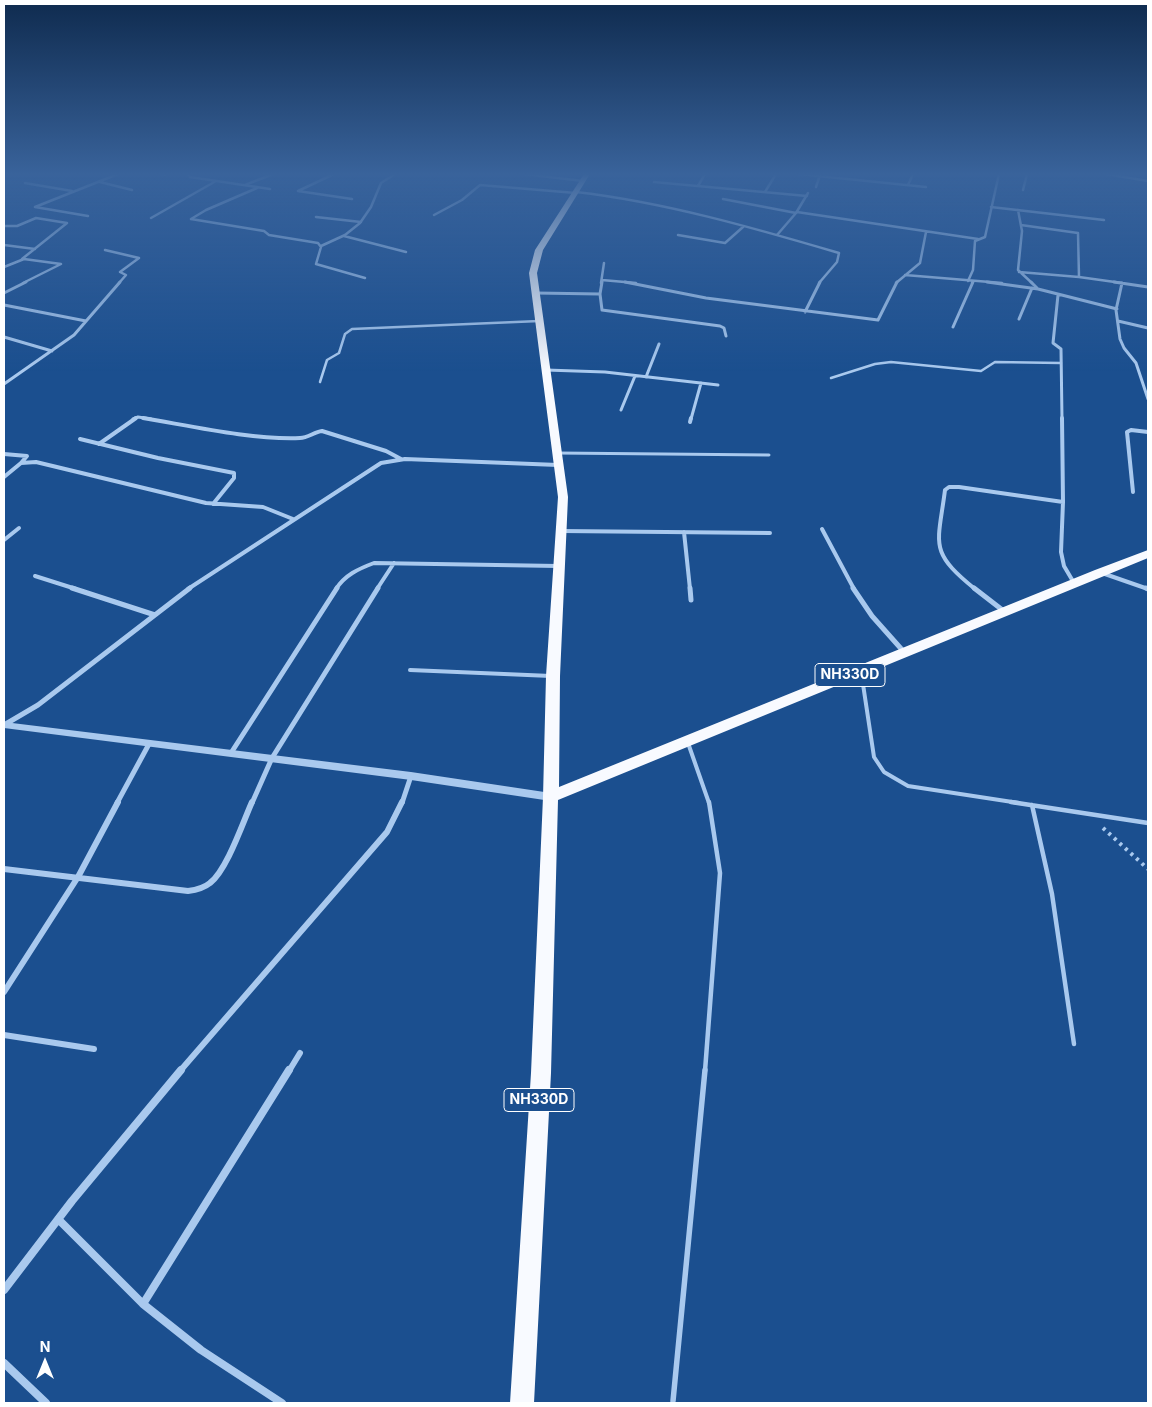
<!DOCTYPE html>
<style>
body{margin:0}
#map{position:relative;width:1152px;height:1407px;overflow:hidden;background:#1b4f8f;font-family:Inter,sans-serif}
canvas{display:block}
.frame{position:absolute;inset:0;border:5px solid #fff;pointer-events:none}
.north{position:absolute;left:20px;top:1337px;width:50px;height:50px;-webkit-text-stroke:4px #1b4f8f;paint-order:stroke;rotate:0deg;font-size:14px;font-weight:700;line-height:20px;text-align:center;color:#fff}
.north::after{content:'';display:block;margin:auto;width:18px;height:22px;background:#fff;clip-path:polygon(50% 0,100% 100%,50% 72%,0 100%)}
</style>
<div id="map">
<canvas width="1152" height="1407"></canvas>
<div class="frame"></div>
<div class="north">N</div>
</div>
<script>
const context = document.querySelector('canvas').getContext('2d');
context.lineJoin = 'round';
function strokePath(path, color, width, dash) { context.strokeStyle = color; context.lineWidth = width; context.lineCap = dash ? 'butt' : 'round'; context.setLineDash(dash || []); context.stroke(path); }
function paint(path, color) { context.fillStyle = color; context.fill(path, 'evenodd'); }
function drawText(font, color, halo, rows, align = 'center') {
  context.font = font + ' Inter,sans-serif'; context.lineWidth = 4; context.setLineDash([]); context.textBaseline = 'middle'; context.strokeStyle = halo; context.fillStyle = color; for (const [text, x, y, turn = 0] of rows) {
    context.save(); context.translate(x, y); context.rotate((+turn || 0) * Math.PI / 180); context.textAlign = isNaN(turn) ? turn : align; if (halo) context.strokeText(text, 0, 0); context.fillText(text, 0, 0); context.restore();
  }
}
const path = new Path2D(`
 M1103,828L1148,869`);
const serviceFar4 = new Path2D(`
 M831,378L875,364L891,362L981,371L995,362L1061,363
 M320,382L327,360L339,353L345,334L352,329L539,321`);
const serviceFar3 = new Path2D(`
 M557,453L769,455`);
const serviceFar2 = new Path2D(`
 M410,670L551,676
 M861,671L874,757L884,772L908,786L1019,803
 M688,743L709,803`);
const serviceFar1 = new Path2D(`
 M1011,802L1148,823
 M1032,805L1052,894L1074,1044
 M705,1071L720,873L709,802`);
const service = new Path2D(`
 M673,1401L705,1070`);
const minorFar5 = new Path2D(`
 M162,174L165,175
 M188,174L190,177L270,189
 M334,174L298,191L352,199
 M524,174L583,181
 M798,174L926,187
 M1106,174L1148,181
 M100,182L132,190
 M654,182L807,196
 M25,183L72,191
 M245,185L273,174
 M908,185L913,174
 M698,186L705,174
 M816,187L820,175
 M257,188L206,210L191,219L264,231L269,235L318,243L321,247L316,264L365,278
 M1023,190L1027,174
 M576,192C664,202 754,228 839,253L837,262L819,283
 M765,192L776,174
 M723,199L796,213
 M991,207L1104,220
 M1018,210L1022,231L1018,270L1032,283
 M797,212L978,239
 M434,215L462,200L480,185L576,193
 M88,216L35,207L118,174
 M316,217L361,222
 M151,218L216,181
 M1021,225L1078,233L1079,277
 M4,226H17L36,218L67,223L22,259
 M678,235L725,243L743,227
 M777,235L796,213L808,193
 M344,236L406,252
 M4,245L35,249
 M321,246L345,235L360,223L371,207L381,183L395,174
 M105,250L139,258L120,272L126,275L119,283
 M4,267L24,259L61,264L23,283
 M1019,272L1079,277L1122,283
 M905,275L1002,283
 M602,280L636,283
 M968,281L973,270L975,241L985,237L999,174
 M601,283L604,263
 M896,283L920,263L926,232
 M972,283L973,281`);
const minorFar4 = new Path2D(`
 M602,282L600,294L602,310L720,326L724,328L726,336
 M625,282L706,298L878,320L897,282
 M987,282L1038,289L1117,309
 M1031,282L1037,288
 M1114,282L1148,287
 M1122,283L1116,310L1120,339L1124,348L1136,363L1148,399
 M4,293L26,282
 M536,293L600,294
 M1058,295L1053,343L1061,349L1062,419
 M4,305L86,321
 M805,312L820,282
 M1019,319L1032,288
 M1118,321L1148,328
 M953,327L973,282
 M4,337L52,351
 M546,370L605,372L718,385
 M646,377L659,344
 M4,384L74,335L120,282
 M621,410L635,376
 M133,419L138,417L151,419
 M691,419L701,383`);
const minorFar3 = new Path2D(`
 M143,418C191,426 252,440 300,438C308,438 314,432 322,431L386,451L401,459
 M1062,418L1063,502L1061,552L1064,566L1074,583
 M690,422L691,418
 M80,439L158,458L234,473V478L213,504
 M99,444L136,418
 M4,454L27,456L21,463
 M4,477L21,463L36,462L206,503L263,507L293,519
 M1133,492L1127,432L1131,430L1148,432
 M822,529L854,589
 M561,531L770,533
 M684,532L690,589
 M4,540L19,528
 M1102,573L1148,589
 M35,576L76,589
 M188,589L381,463L405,459L558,465
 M336,589C345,575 358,569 374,563L558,566
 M377,589L394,563
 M975,589C928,551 938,545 945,490L949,487H959L1063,502`);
const minorFar2 = new Path2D(`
 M72,588L155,615
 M690,588L691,600
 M853,588L872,616L904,652
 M974,588L1005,612
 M1146,588L1148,589
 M4,725L38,705L190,588
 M231,753L337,588
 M117,803L149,744
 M252,803L272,758L378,588
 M402,803L411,776`);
const minorFar1 = new Path2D(`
 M4,869L188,891C196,890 204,888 210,883C227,870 243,822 252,802
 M4,992L78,877L118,802
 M4,1035L94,1049
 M180,1071L387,832L402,802
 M289,1071L300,1053`);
const minor = new Path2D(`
 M58,1219L143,1304L201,1350L282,1403
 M4,1290L72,1201L181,1070
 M143,1304L289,1070
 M4,1363L46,1403`);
const tertiary = new Path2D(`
 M4,722L411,772L551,793L554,794L556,797L554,800L551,801L411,780L4,728Z`);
const trunk = new Path2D(`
 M584,174H590L543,250L537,273L568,497L560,676L559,787L1095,570L1148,550V558L558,800L551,1073L534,1403H510L531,1073L543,797L546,676L558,497L529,273L535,250Z`);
const shields = [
 [850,675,70],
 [539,1100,70]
];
const shieldNames = [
 ["NH330D",850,675],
 ["NH330D",539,1100]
];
strokePath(path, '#a9c9ee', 4, [3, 4.5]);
strokePath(serviceFar4, '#a9c9ee', 2.5);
strokePath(serviceFar3, '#a9c9ee', 3);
strokePath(serviceFar2, '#a9c9ee', 4);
strokePath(serviceFar1, '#a9c9ee', 4.5);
strokePath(service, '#a9c9ee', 5.5);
strokePath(minorFar5, '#a9c9ee', 2.5);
strokePath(minorFar4, '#a9c9ee', 3);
strokePath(minorFar3, '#a9c9ee', 4);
strokePath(minorFar2, '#a9c9ee', 5);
strokePath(minorFar1, '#a9c9ee', 6);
strokePath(minor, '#a9c9ee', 8);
paint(tertiary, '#a9c9ee');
paint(trunk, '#f8faff');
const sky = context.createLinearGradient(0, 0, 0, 371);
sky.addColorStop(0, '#0f2b4f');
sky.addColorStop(0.47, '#39639b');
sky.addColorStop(1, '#39639b00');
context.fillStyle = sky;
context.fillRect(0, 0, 1152, 371);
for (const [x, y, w] of shields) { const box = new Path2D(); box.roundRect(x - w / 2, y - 11.5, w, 23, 4); context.fillStyle = '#1b4f8f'; context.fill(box); strokePath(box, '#fff', 1); }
drawText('bold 14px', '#fff', null, shieldNames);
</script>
